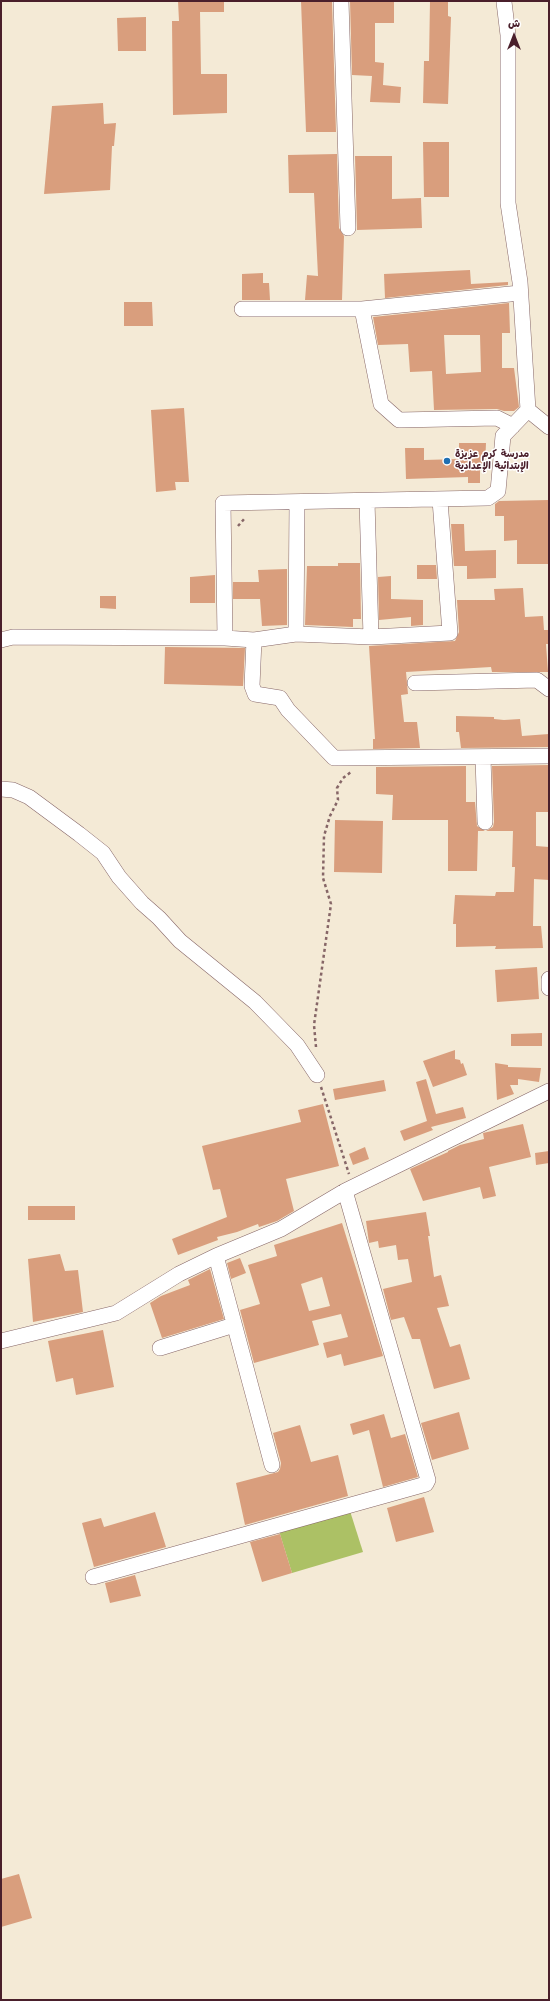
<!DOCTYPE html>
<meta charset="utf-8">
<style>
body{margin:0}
#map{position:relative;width:550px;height:2001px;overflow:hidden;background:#f4ead6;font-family:Kalam,"Playpen Sans Arabic",sans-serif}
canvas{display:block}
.frame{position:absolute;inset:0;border:2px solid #4a1f2b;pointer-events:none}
.north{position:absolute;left:494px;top:16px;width:40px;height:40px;-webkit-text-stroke:3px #fff;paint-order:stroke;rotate:0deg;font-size:11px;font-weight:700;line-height:16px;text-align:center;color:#4a1f2b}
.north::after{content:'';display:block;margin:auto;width:14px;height:18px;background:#4a1f2b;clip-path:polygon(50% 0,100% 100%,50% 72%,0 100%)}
</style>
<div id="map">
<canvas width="550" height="2001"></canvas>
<div class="frame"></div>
<div class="north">ش</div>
</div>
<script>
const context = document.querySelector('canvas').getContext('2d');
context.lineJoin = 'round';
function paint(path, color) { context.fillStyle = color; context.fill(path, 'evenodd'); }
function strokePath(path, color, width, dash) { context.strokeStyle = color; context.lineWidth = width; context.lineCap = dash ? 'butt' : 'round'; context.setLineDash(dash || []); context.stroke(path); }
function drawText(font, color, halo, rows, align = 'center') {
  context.font = font + ' Kalam,"Playpen Sans Arabic",sans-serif'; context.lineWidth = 3; context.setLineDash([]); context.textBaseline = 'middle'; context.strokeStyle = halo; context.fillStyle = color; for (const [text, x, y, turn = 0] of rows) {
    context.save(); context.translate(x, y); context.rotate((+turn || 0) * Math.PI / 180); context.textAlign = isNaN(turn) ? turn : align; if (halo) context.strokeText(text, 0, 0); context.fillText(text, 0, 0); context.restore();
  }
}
const green = new Path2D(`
 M350,1511L363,1552L292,1573L279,1531Z`);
const building = new Path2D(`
 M178,1H224V12H200L201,74H227V113L173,115L172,21H179Z
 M301,1H332L336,132H306Z
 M350,1H394V23H375V62L384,63L383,85L401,87L400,103L370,102L372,76L352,75Z
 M430,1H448V16L451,17L448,104L423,103L424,61H429Z
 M146,17V51H118L117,18Z
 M103,103L104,124L116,123L114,146H112L110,190L44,194L52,106Z
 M423,142H449V197H424Z
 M337,154L339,228L344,236L342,300H305L307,275L318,276L314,193H289L288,155Z
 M355,156H392V199L421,198L422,228L357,230Z
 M470,270L471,284L508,282V285L385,298L384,274Z
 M263,273V283H269L270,300H242V274Z
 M124,302H152L153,326H124Z
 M509,303L510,333H502V368H514L519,407L514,411H504L497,409L434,410L432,371L410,372L408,344L378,345L373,317ZM444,335H480L481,372L446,374Z
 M184,408L189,482H175L176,490L156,492L151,410Z
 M459,443H486L485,466H480V483H468V477L406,479L405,448H424V460L459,459Z
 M549,500V564H517V540L504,541V516H495V504L499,501Z
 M451,524H464L465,551L496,550V578L467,579V566H454Z
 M338,563H360L361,619H353V627L305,625L307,566H338Z
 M417,565H436L437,579H417Z
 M287,569V625L262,626L260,599H233V582H259L258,570Z
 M215,575V603H190V577Z
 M391,576V599L423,600V625L411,626V617L379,620L378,577Z
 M523,588L525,617L543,616L544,630H549V644H546L548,672H492L491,667L406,672L408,694L401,695L404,722H417L420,748L373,749V739H375L369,646L455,641L459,632L457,600H495L494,589Z
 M100,596H116V609L100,608Z
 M165,647L245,648L243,686L164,684Z
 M456,716L494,717V719L504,720L520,719L522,736L549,734V747L461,748L459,732H456Z
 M549,765V812H536V846L549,847V880L534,879L533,926H541L543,948L495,949L496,946L456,947V924H453L455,895L495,896L496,892H514L515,867H512L513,831H486L493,827L494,822L492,766Z
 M466,766V802H475L477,826L485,831H478L477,871H448V820H392L393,795L376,794V767Z
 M335,820L383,821L382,873L334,872Z
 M537,967L539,999L497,1002L495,970Z
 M542,1033V1046H511V1034Z
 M455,1050V1059L460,1060L461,1064L463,1063L467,1075L433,1087L423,1061Z
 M495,1063L508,1065V1067L541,1068L539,1082L518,1079V1085H510L514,1094L497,1100Z
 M426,1079L436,1114L463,1107L466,1118L431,1127L433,1130L404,1141L400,1131L427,1121L416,1082Z
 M384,1080L386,1091L335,1100L333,1089Z
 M323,1104L339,1166L286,1179L294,1211L277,1221L259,1227L258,1224L237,1232L217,1237L218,1240L178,1255L172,1239L227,1217L220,1189L213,1190L202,1146L301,1122L298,1110Z
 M523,1124L531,1157L489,1167L496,1196L483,1199L480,1187L423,1201L410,1169L448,1152V1151L460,1145L484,1139L483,1133Z
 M365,1147L369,1159L353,1165L349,1154Z
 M549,1151V1163L536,1165L535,1153Z
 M28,1206H75V1220H28Z
 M426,1212L430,1236H428L434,1277L441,1275L449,1306L437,1308L450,1347L460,1344L470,1379L434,1389L420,1339H412L404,1317L391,1320L383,1289L412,1282L408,1259L398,1260L396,1245L379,1248L378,1241L369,1243L366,1221Z
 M342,1223L383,1356L344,1366L341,1354L327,1358L323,1343L348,1337L341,1314L312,1321L319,1345L254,1363L240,1310L260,1304L248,1265L277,1256L274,1245ZM322,1277L330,1306L309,1311L301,1284Z
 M60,1254L65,1271L78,1270L83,1312L33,1322L28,1259Z
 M240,1258L246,1273L231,1279L227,1263Z
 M210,1269L224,1319L162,1338L150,1303L161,1296L190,1285L188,1280Z
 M103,1330L114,1387L76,1395L73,1378L56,1382L48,1341Z
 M459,1412L469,1449L432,1460L421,1423Z
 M384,1414L391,1438L405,1434L418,1477L383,1487L369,1430L353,1435L350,1424Z
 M300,1425L311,1462L338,1455L348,1496L245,1525L236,1483L278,1472L280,1469L281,1463L273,1433Z
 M424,1497L434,1532L396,1542L387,1508Z
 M155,1512L166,1547L94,1567L82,1523L101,1518L104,1527Z
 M280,1534L292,1573L262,1582L250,1542Z
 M135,1575L141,1596L110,1603L105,1583Z
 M19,1874L32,1918L1,1927V1879Z`);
const path = new Path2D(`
 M238,526L245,518
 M316,1047L314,1025L331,904L323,878L324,836L330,816L338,800L337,788L343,778L351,772
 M321,1087L349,1174`);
const minor = new Path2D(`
 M341,1L348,228
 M242,309H362L520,293
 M362,309L381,404L399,420L497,418L513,426
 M528,410L549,427
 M367,501L371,637
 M296,634L297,502
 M225,638L223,503L488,498L498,491L503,436L528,410L520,282L508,203V35L504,2
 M1,640L13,637L225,638L254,640L296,634L371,637L450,633L440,500
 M254,640L252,686L255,694L280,698L288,710L334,758L549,756
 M415,683L537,680L549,689
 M483,757L485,822
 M1,789L13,790L29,797L79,834L103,853L119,877L142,903L159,918L180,941L255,1002L297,1045L317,1075
 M549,979V988
 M216,1256L272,1465
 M1,1341L116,1313L179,1274L216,1256L281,1229L345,1191L549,1091
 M160,1348L234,1325
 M93,1577L426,1484L428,1480L345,1191`);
const markers = [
 [447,461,4,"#1f6fb2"]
];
const poiNames = [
 ["مدرسة كرم عزيزة",455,455],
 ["الإبتدائية الإعدادية",455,467]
];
paint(green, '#acc165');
paint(building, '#d99e7d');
strokePath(minor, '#866667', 16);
strokePath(path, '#866667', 2.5, [3, 3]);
strokePath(minor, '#fff', 15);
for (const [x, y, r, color] of markers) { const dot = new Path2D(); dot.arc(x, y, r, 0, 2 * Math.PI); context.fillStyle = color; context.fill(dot); strokePath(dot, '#fff', 1.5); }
drawText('bold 10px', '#4a1f2b', '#fff', poiNames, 'left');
</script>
